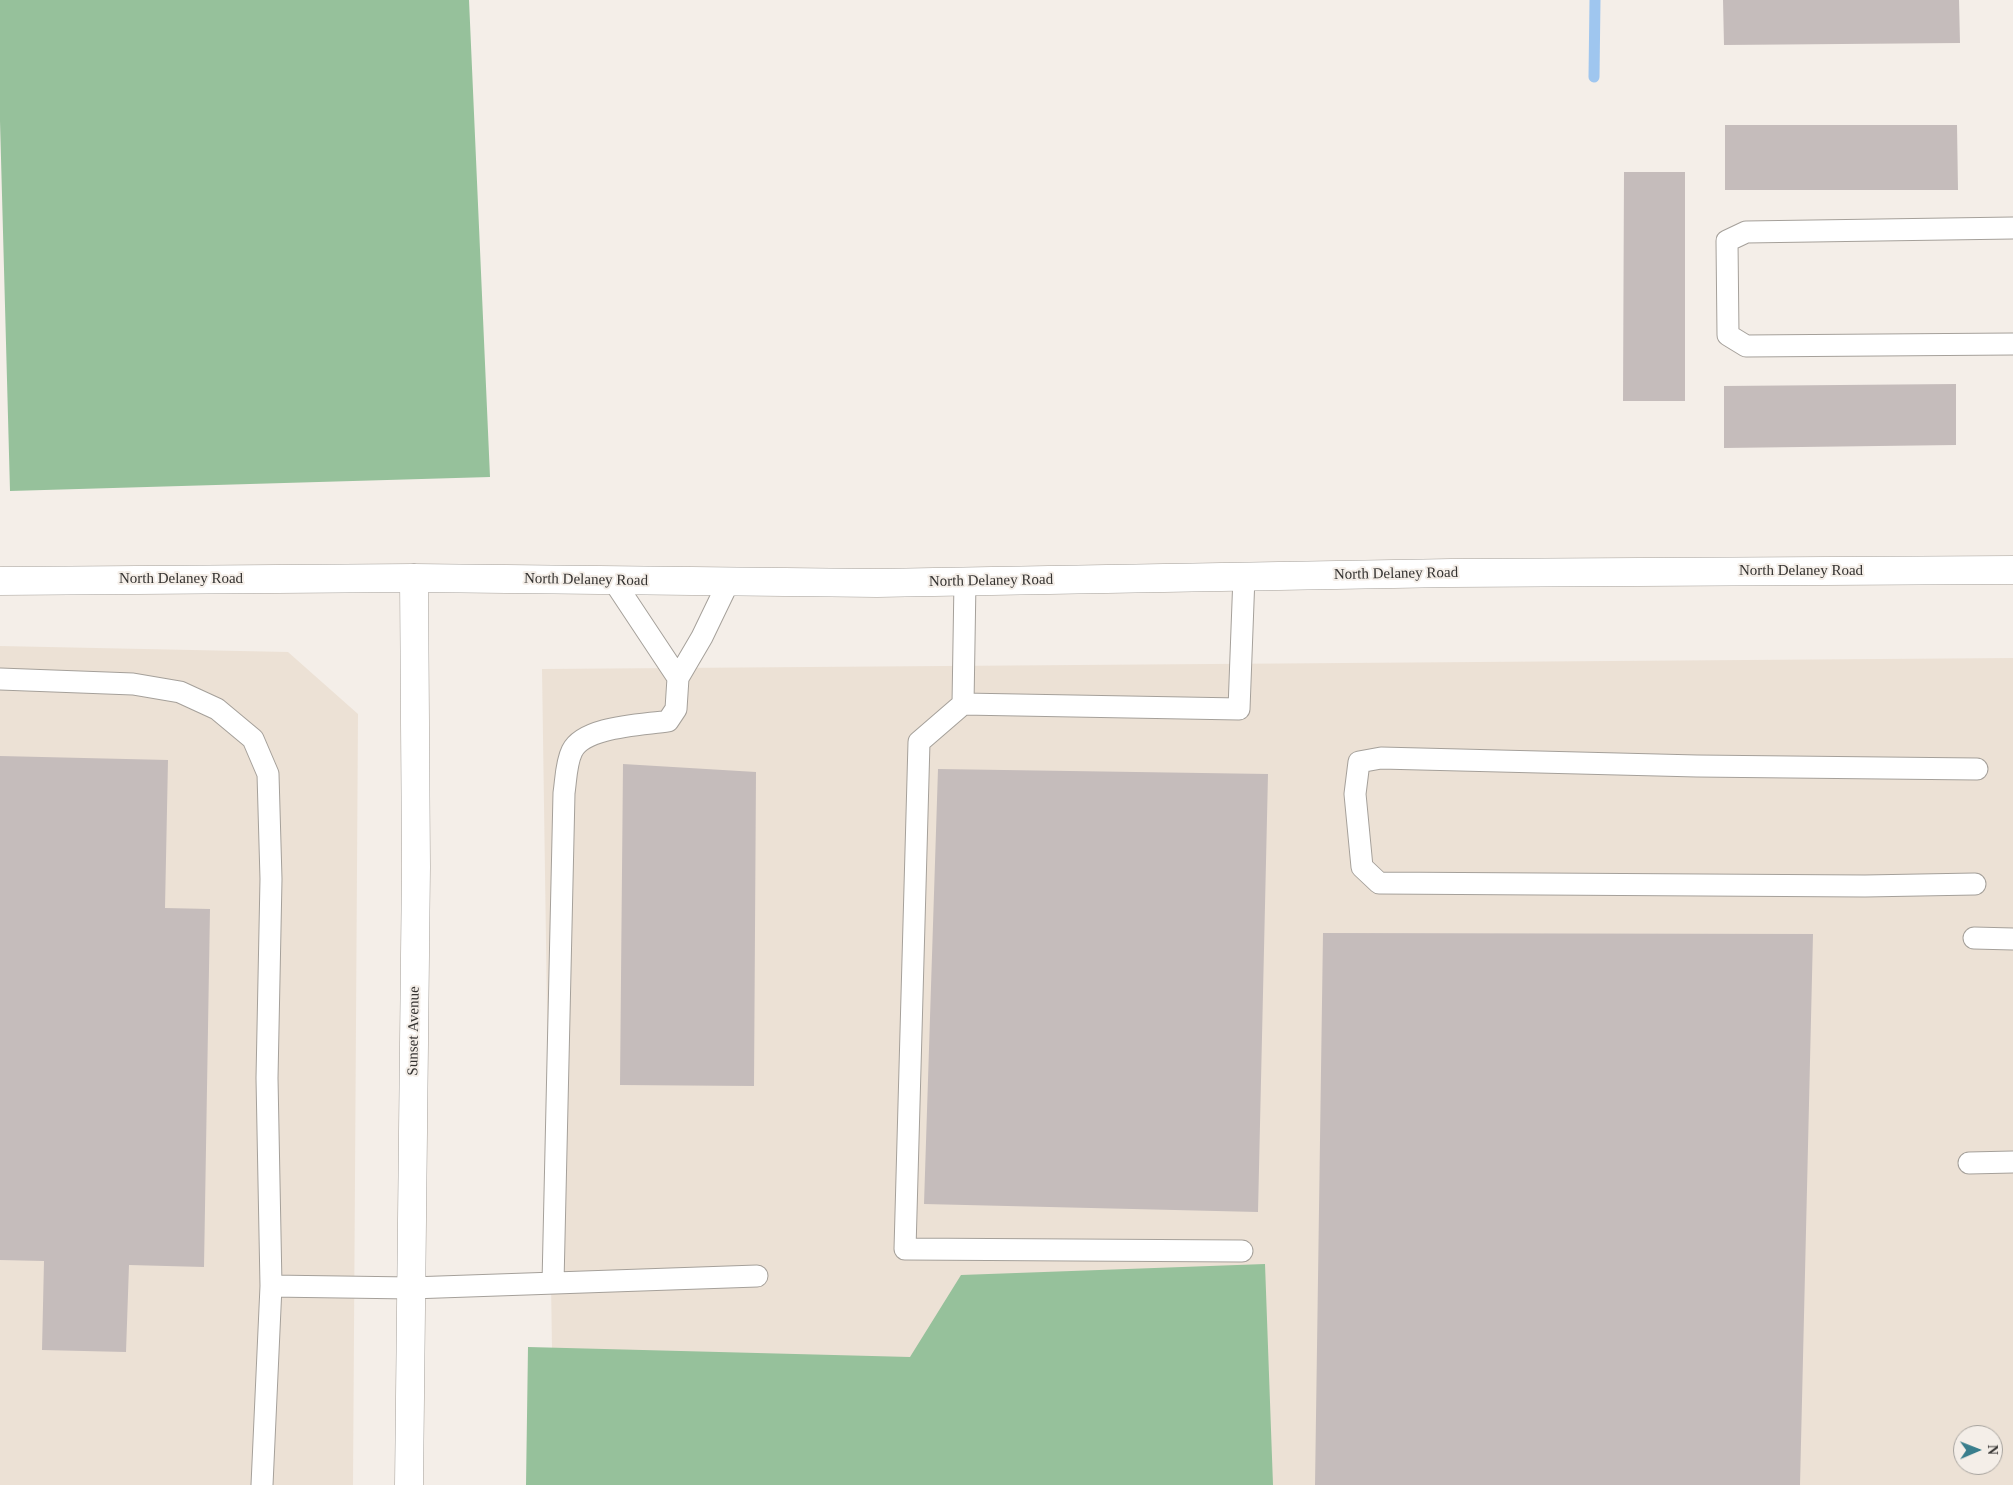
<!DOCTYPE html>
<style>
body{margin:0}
#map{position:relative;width:2013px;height:1485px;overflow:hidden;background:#f4eee8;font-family:"Times New Roman",serif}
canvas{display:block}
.north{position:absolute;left:1953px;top:1425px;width:50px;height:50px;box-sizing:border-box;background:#f4eee8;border:1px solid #a7a39e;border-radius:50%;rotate:89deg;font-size:14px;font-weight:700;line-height:20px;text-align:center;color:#343230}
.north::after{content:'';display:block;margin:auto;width:18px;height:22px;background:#397e8c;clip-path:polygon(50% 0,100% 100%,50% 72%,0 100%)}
</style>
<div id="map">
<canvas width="2013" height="1485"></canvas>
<div class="north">N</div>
</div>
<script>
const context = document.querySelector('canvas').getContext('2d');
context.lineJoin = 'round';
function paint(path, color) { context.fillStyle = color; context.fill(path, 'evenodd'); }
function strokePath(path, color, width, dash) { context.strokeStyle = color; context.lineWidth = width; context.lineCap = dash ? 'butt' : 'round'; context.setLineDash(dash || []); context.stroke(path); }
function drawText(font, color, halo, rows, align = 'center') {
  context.font = font + ' "Times New Roman",serif'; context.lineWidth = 4; context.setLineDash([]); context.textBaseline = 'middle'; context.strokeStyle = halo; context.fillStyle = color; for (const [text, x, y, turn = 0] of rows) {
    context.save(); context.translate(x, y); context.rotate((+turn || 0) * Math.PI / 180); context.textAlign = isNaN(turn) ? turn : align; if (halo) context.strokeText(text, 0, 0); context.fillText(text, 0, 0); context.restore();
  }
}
const built = new Path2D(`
 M0,646L288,652L358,714L353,1485H0Z
 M2013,658V1485H554L542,669ZM1963,1435H1993V1465H1963Z`);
const forest = new Path2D(`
 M0,0H469L490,477L10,491L0,121Z
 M1265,1264L1273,1485H526L528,1347L910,1357L961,1275Z`);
const stream = new Path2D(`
 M1594,77L1595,0`);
const building = new Path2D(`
 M1723,0H1959L1960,43L1724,45Z
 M1725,125H1957L1958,190H1725Z
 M1624,172H1685V401H1623Z
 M1956,384V445L1724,448V386Z
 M0,756L168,760L165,908L210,909L204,1267L129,1265L126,1352L42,1350L44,1261L0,1260Z
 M623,764L756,772L754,1086L620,1085Z
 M938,769L1268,774L1258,1212L924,1204Z
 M1323,933L1813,934L1800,1485H1315Z`);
const service = new Path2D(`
 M2013,228L1746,232L1727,241L1728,335L1746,346L2013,344
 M613,580L678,678
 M965,581L963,704L1239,709L1244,576
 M0,679L133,684L180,692L217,709L253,739L268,774L271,879L267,1078L271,1286L411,1288L757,1276
 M963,704L919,742L905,1249L1242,1251
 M1975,884L1865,886L1379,883L1362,867L1355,794L1359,762L1381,758L1697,766L1977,769
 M1974,938L2013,939
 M1969,1163L2013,1162
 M553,1283L564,793C566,780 566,763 572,751C584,726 644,725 668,721L676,709L678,678L702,637L729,581
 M262,1485L271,1286`);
const tertiary = new Path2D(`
 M0,581L414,578L877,583L1451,573L2013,570
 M409,1485L416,867L414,578`);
const streetNames = [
 ["North Delaney Road",1801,571],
 ["North Delaney Road",1396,574,-1],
 ["North Delaney Road",181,579],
 ["North Delaney Road",586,580,1],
 ["North Delaney Road",991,581,-1],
 ["Sunset Avenue",414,1031,-89]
];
paint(built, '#ece1d5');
paint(forest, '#96c19b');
strokePath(stream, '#9fc6ef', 11);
paint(building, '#c5bcbb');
strokePath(service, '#a5a09a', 23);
strokePath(tertiary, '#a5a09a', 29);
strokePath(service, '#fff', 21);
strokePath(tertiary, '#fff', 28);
drawText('15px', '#343230', '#f4eee8', streetNames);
</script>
